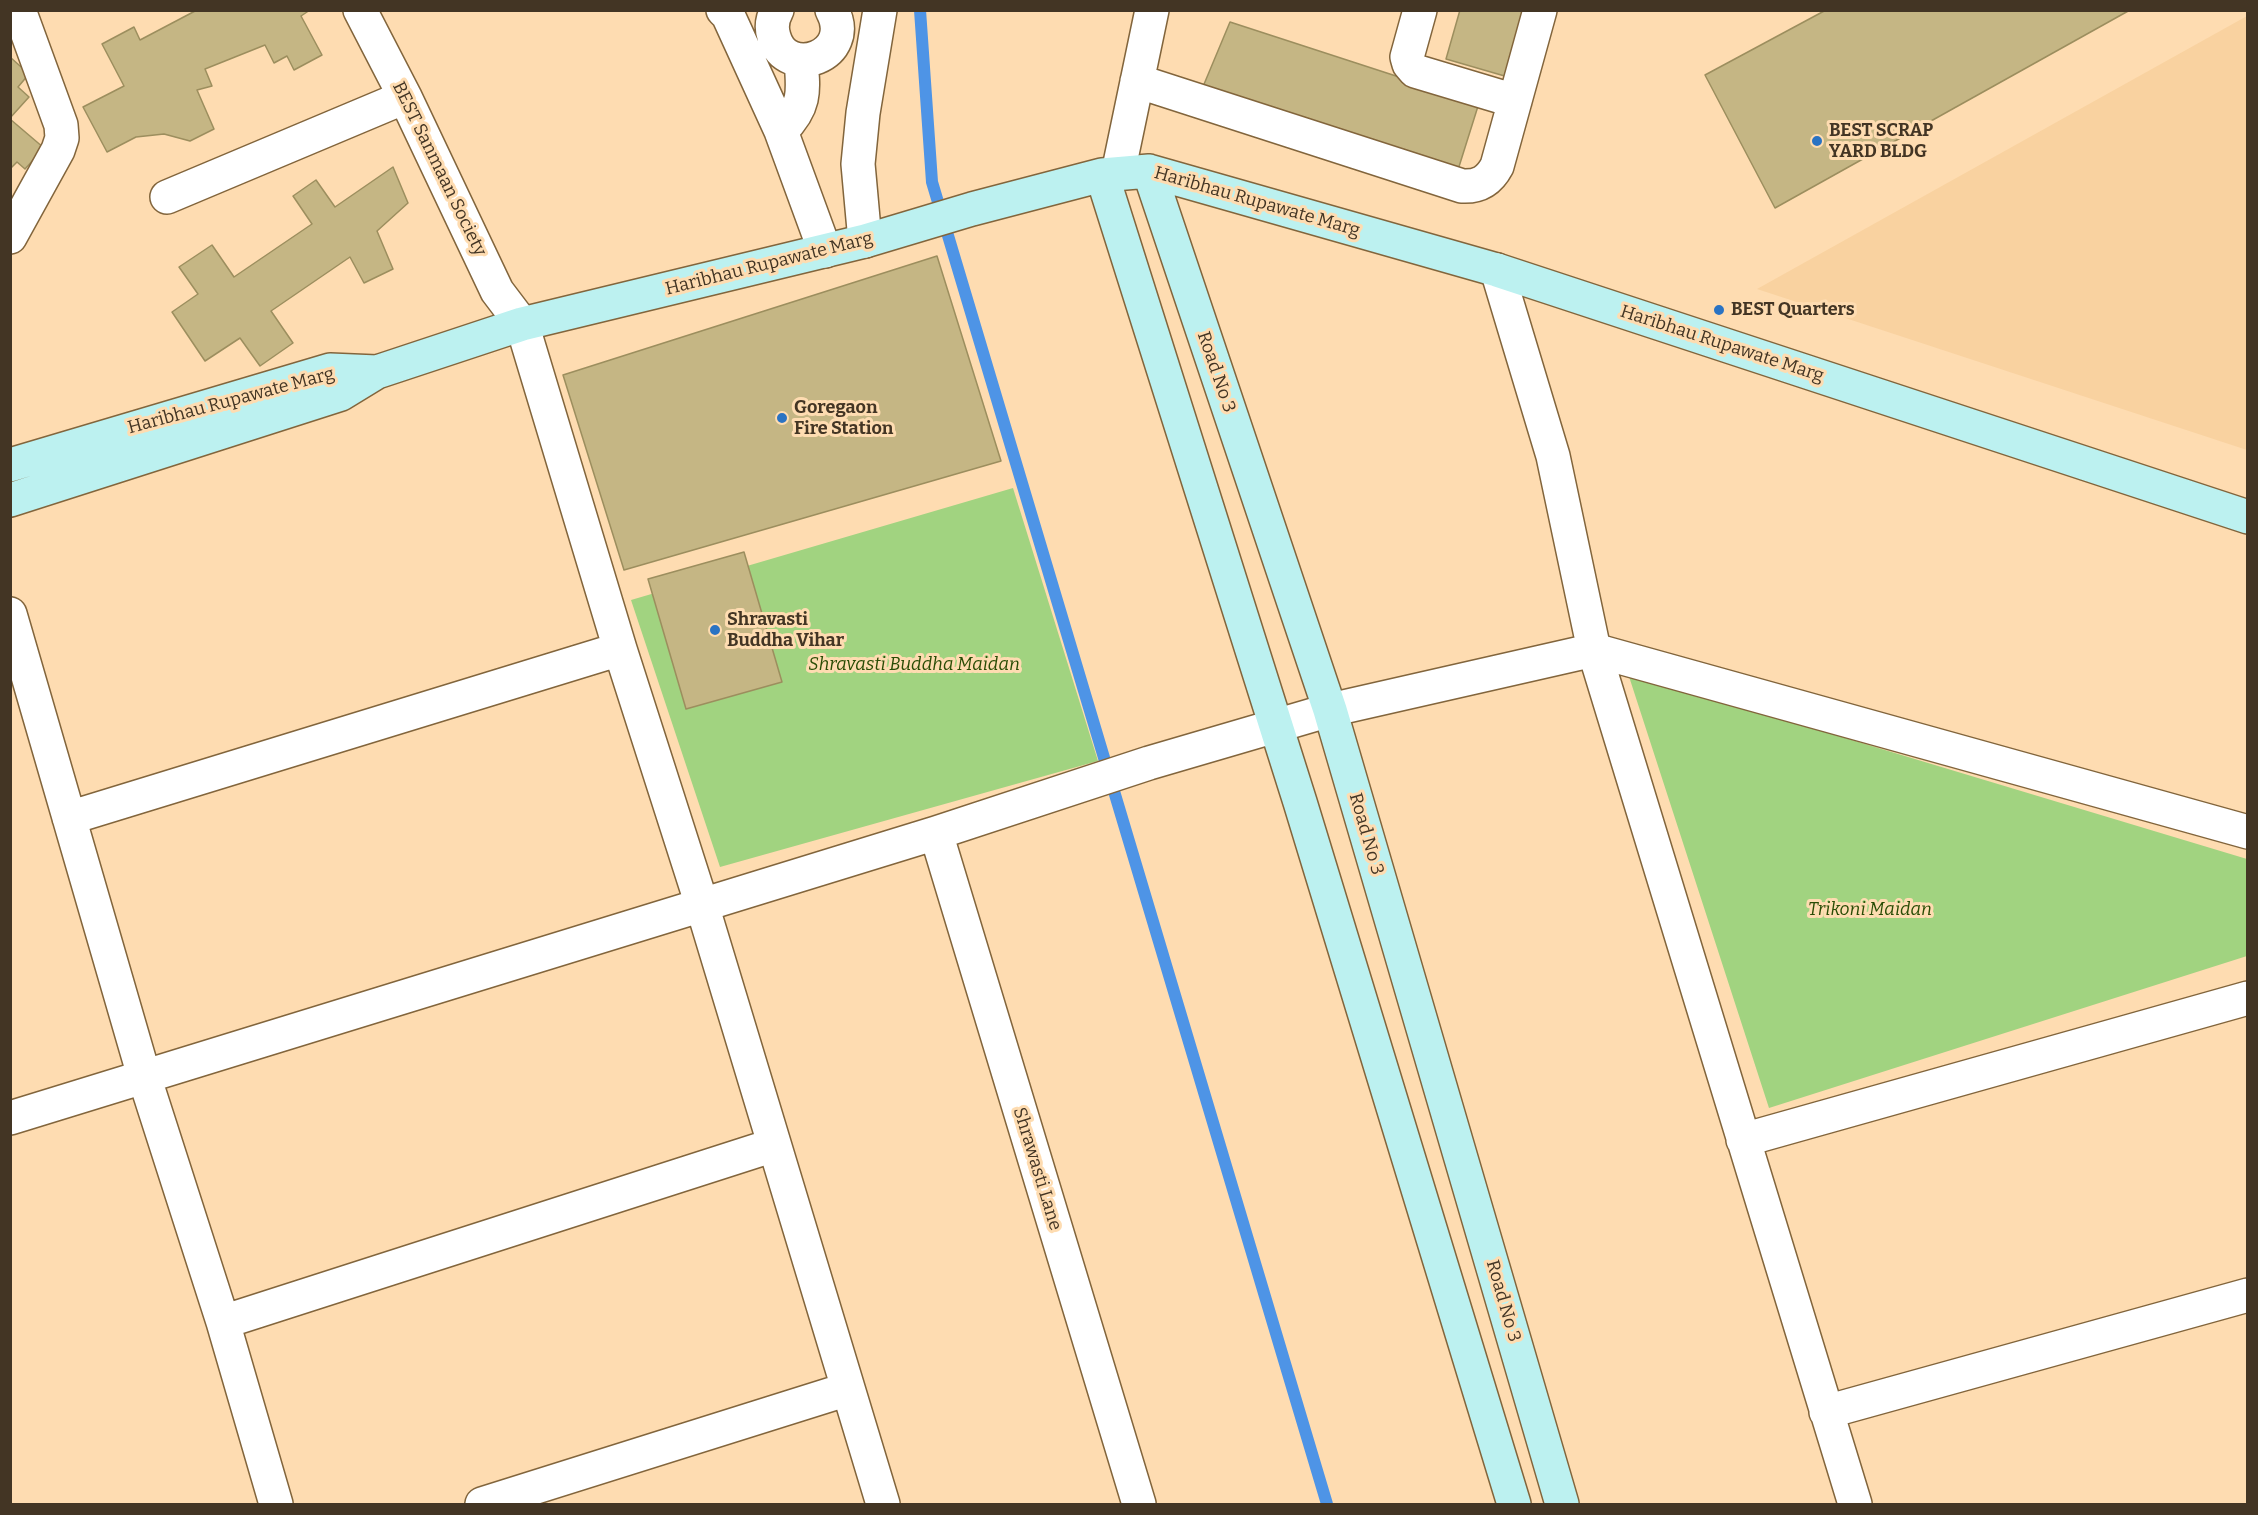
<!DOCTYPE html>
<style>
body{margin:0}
#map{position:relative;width:2258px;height:1515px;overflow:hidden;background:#fedcb1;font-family:Bitter,serif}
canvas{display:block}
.frame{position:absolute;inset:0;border:12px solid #433524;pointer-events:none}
</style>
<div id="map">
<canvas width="2258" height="1515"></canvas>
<div class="frame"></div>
</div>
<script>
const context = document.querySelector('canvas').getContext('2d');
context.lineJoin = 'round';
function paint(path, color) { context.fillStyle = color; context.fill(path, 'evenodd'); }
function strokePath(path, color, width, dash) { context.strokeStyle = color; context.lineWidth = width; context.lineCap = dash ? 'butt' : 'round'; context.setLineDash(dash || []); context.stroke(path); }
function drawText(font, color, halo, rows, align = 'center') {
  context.font = font + ' Bitter,serif'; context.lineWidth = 6; context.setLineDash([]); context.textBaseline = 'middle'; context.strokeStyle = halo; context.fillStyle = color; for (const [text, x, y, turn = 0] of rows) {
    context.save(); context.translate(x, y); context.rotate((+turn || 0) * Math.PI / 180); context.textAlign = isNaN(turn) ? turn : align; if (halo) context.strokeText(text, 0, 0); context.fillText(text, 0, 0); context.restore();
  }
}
const built = new Path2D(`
 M2247,16V450L1757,289Z`);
const green = new Path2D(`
 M1013,488L1098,761L720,867L631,600Z
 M1623,658L1679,688L2247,859V956L1769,1108Z`);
const stream = new Path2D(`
 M920,10L932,182L1327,1504`);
const building = new Path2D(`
 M197,10H310L301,16L322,55L294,70L287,56L274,63L265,45L205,69L212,86L197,90L214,129L190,141L164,134L136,137L107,152L83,107L124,86L102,44L134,27L140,40Z
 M1460,10H1527L1508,77L1446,59Z
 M1826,10H2130L1775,208L1705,75Z
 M1230,22L1479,103L1457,173L1202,89Z
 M10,57L29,74L18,87L29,97L10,118Z
 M10,119L44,148L25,169L17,162L10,169Z
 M393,167L408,203L377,231L393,269L364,283L350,257L271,311L293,343L260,366L240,338L205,361L172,312L198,294L179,267L212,245L234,277L312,224L293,196L316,180L335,207Z
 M937,256L1001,461L624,570L563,375Z
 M744,552L782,682L686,709L648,579Z`);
const street = new Path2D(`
 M360,10L405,97L497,291L522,324L620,649L702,905L883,1504
 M723,10L728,15L781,131L825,251
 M777,10C772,19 771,28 774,37C786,81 857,56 832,10
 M1420,10L1407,57L1409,64L1415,71L1515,101
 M1137,81L1462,186C1479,187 1489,181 1497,166L1540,10
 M781,131C805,107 804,93 801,61
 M1118,173L1152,10
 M167,197L405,97
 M10,237L58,150L62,138L61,125L19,10
 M865,241L858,164L863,113L880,10
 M1497,270L1553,456L1594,650L1855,1504
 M10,614L144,1076L223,1322L276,1504
 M69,818L620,649
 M936,833L1139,1504
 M10,1118L936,833L1149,763L1330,710L1594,650L2248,832
 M1743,1140L2248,998
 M223,1322L774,1145
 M1826,1412L2248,1295
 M482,1504L848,1389`);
const secondary = new Path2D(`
 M1149,171L1330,710L1562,1504
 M1102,175L1300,802L1514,1504
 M10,465L330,370L377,372L522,324L865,241L972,209L1102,175L1149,171L1497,270L2248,517
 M10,500L341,394L377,372`);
const markers = [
 [1817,141,6,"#2a73c3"],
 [1719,310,6,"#2a73c3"],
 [782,418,6,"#2a73c3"],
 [715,630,6,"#2a73c3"]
];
const poiNames = [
 ["BEST SCRAP",1829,131],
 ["YARD BLDG",1829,152],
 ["BEST Quarters",1731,310],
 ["Goregaon",794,408],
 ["Fire Station",794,429],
 ["Shravasti",727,620],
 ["Buddha Vihar",727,641]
];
const streetNames = [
 ["BEST Sanmaan Society",439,169,64],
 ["Haribhau Rupawate Marg",1257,202,16],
 ["Haribhau Rupawate Marg",769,264,-14],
 ["Haribhau Rupawate Marg",1722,344,18],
 ["Road No 3",1216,372,71],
 ["Haribhau Rupawate Marg",231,401,-15],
 ["Road No 3",1366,834,74],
 ["Shrawasti Lane",1037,1169,73],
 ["Road No 3",1503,1301,74]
];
const parkNames = [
 ["Shravasti Buddha Maidan",914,665],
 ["Trikoni Maidan",1870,910]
];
paint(built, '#f9d2a0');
paint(green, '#a1d380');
strokePath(stream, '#4e94e6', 12);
paint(building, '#c5b684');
strokePath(building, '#9c8e5e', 1.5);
strokePath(street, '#82653c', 36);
strokePath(secondary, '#82653c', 36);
strokePath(street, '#fff', 33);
strokePath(secondary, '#bcf1f0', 33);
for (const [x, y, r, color] of markers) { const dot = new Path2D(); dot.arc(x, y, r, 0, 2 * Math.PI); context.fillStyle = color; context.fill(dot); strokePath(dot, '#fedcb1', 2); }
drawText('bold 18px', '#433524', '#fedcb1', poiNames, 'left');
drawText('18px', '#433524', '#fedcb1', streetNames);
drawText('italic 18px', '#294c05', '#fedcb1', parkNames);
</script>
